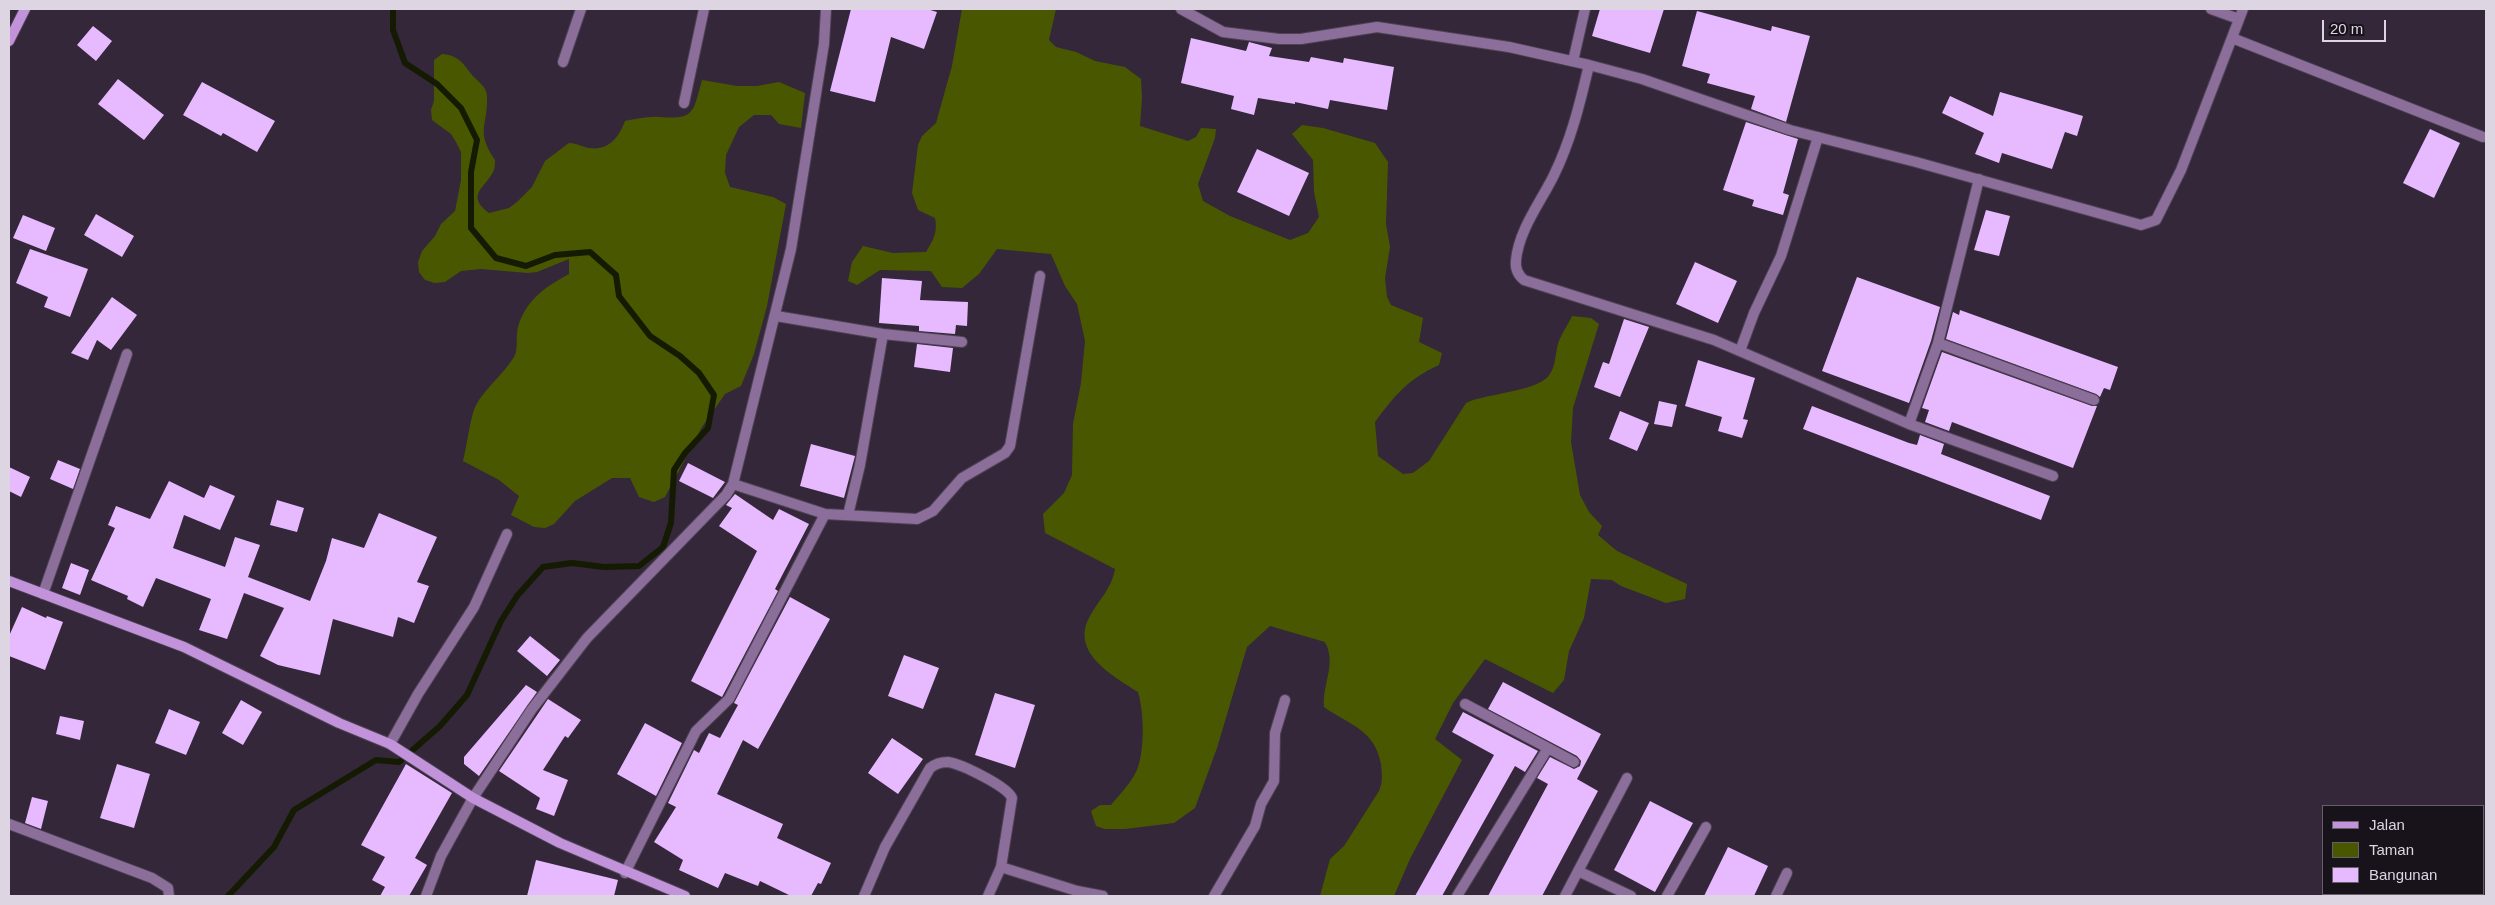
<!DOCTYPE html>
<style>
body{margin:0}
#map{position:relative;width:2495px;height:905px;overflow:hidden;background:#332739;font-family:Helvetica,sans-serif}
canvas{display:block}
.frame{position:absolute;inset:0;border:10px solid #ddd6e2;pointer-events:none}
.legend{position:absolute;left:2322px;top:805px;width:162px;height:90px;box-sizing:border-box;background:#18121b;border:1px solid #67606b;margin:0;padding:6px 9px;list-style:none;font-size:15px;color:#ddd6e2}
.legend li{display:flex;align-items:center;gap:10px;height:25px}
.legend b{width:25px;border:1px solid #67606b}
.scale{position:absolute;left:2322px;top:20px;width:64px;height:22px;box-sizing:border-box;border:2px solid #ddd6e2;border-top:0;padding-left:6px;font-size:15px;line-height:18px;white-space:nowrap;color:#ddd6e2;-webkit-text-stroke:4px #18121b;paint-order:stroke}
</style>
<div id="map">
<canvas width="2495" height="905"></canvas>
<div class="frame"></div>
<ul class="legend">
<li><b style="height:6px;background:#c293db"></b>Jalan</li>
<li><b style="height:14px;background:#495800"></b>Taman</li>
<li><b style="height:14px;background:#e7b9ff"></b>Bangunan</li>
</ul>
<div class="scale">20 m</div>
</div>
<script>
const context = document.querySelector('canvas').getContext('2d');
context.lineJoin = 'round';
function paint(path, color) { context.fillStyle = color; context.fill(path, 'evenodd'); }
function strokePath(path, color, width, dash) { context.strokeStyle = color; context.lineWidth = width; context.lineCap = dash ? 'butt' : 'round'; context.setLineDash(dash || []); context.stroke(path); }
const green = new Path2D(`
 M962,9H1056L1049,40L1056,47L1076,52L1095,61L1125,67L1141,79L1142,98L1140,126L1188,141L1196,137L1201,128L1216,129L1215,138L1198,184L1203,201L1230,216L1290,240L1308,233L1319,217L1314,192L1313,160L1292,134L1302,125L1323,128L1375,143L1388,162L1386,224L1390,247L1385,278L1387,297L1391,305L1423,318L1419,342L1442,353L1439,365C1408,379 1395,395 1375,422L1378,456L1403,474L1413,473L1429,461L1466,403C1486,393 1539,392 1550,374C1556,365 1555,354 1558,344C1561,334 1568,325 1572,316L1591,318L1599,324L1573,408L1571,442L1580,495L1589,512L1602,526L1598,535L1617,551L1687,584L1685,599L1666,603L1621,586L1612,580L1591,579L1584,618L1569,651L1564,680L1553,693L1485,659L1453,703L1435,739L1462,760L1410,859L1394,896H1320L1330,859L1344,846L1379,791C1383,782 1382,774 1381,764C1374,729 1351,726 1324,707C1322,684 1337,664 1325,642L1270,626L1247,647L1217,748L1195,808L1174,823L1125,829H1105L1096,826L1091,811L1100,805H1111C1120,794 1131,783 1137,770C1145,749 1144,713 1138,692C1113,676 1069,652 1090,616C1100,598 1111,590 1115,569L1045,533L1043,514L1064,493L1072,475L1073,424L1081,383L1085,341L1077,304L1065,286L1051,254L997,249L979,274L962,288L942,287L931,271L880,270L857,285L848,281L852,262L863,246L893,253L926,252C933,240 938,233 935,218L918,210L912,193L918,145L922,136L936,123L952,66Z
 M442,54C458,55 463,63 472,75C478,82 487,86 487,97C488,127 475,130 495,160C495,163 495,169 493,172C485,188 465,195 489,213L509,208L517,202L532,187L545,161L569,143C577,143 582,147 589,148C609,151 619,137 625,121C636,119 648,116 660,117C695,120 693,112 702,80L737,86H757L779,82L805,93L801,128L779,124L771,115H754L739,127L726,155L725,173L730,187L773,197L786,204L767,306L754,354L741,386L725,394L702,427L665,497L654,502L639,497L630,478H612L575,501L554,524L545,528L534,527L511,515L519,496L499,480L463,461C467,446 470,417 476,405C486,387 503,375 514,357C519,347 515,338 518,327C526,300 545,287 569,274V259L537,272L528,273L481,269L461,271L445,282L435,283L425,280L419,272L418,262L422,251L435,236L441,224L455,211L461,180V152L456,142L451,134L432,120L431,110L434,101V60Z`);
const stream = new Path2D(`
 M228,896L274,847L294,810L376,760L399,762L440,726L467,695L501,621L517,596L543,567L572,563L604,567L639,566L663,547L671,523L674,470L685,453L708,428L714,395L699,373L680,356L650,336L619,296L616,275L590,252L555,255L526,266L496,258L471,228V172L477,140L461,108L437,84L405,63L393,30V9`);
const building = new Path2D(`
 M851,9H927L937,12L924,49L891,37L875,102L830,91Z
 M1600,9H1664L1650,53L1592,36Z
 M1697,11L1771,31L1772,26L1810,36L1786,122L1751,109L1755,96L1707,83L1710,74L1682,66Z
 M93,26L112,41L96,61L77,45Z
 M1191,38L1246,51L1249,42L1272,48L1269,56L1309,62L1311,57L1343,63L1344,58L1394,67L1387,110L1330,100L1328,109L1295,102V104L1258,98L1254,115L1231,109L1234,96L1181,83Z
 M118,79L164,115L144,140L98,104Z
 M202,82L275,121L257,152L223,133L221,136L183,115Z
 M2000,92L2083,116L2077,136L2065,132L2052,169L2002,153L1999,163L1975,154L1984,133L1942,113L1950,96L1993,116Z
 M1746,122L1798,139L1783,193L1789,195L1783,215L1752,206L1754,200L1723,190Z
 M2430,129L2460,143L2434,198L2403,183Z
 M1257,149L1309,173L1289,216L1237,192Z
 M1986,210L2010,216L1999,256L1974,250Z
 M96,214L134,236L122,257L84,235Z
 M23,215L55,228L46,251L13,238Z
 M30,249L88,269L70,317L44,307L48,297L16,283Z
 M1695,262L1737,281L1718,323L1676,304Z
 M1857,277L1940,307L1931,341L1909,403L1822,371Z
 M882,278L922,281L920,300L968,302L967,326L956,325L955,334L919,331V326L879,323Z
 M112,297L137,315L111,350L97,340L88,360L71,353Z
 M1960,310L2118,367L2110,390L2104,388L2100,397L2096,394L1946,339L1953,312L1959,315Z
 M1624,319L1649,327L1620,397L1594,387L1603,362L1609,364Z
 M917,344L953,348L950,372L914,367Z
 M1942,352L2092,406H2097L2073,468L1952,422L1949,431L1925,422L1929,410L1922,408Z
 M1698,360L1755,378L1743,419L1748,420L1742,438L1718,431L1722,417L1685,406Z
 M1659,401L1677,405L1672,427L1654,424Z
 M1812,406L1909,443L1917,445L1920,435L1944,444L1941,454L2050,496L2041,520L1803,429Z
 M1620,411L1649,423L1637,451L1609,439Z
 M811,444L855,456L844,498L800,486Z
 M58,460L80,469L73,489L50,479Z
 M688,463L725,482L713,498L679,481Z
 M9,467L30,477L21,497L9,491Z
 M169,481L204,498L210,485L235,496L220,530L184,515L173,548L225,567L235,537L260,545L248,577L310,601L326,561L332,538L364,548L379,513L437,537L417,582L429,586L414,623L398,617L393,637L333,619L320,675L278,665L260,656L284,608L244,593L227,639L199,630L211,599L156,578L143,607L127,599L128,596L91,580L115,528L108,525L116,506L150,519Z
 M735,494L773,520L779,509L809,524L775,589L778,591L722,697L691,681L757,551L719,526L732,508L726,505Z
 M277,500L304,508L297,532L270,525Z
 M71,563L89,570L80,595L62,588Z
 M790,597L830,619L758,749L743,740L717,794L783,824L777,838L831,863L821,884L818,883L811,896H791L760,881L758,886L725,873L718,888L679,870L683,860L654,842L676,807L668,803L694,750L699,753L709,733L720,738L738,705L734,703Z
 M22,607L46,618L47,616L63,622L45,670L9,656V636Z
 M530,636L560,660L547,676L517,651Z
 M904,655L939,668L923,709L888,696Z
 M1503,682L1601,734L1577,779L1598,791L1542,896H1488L1548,784L1537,778L1550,757L1574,769L1580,766L1581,761L1577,756L1488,709Z
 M526,685L537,692L479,776L464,764V757Z
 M995,693L1035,705L1015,768L975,755Z
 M548,699L581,720L568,738L565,736L543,770L568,780L554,816L536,809L540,798L499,771Z
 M241,700L262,712L243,745L222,733Z
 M169,709L200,722L186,755L155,743Z
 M1463,712L1538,751L1525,772L1515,766L1442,896H1415L1494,755L1452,732Z
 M60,716L84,721L80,740L56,734Z
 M645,723L682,743L656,796L617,774Z
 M892,738L923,759L898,794L868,773Z
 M117,764L150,774L134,828L100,818Z
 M406,764L452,793L415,858L427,865L409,896H380L385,887L372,880L385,857L361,845Z
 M32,797L48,801L41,829L25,823Z
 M1650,801L1693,823L1655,892L1614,870Z
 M1728,847L1768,866L1754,896H1704Z
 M536,860L618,880L614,896H527Z`);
const street = new Path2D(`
 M1181,9L1223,32L1279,39H1301L1377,27L1509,47L1589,65L1642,79L1790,130L1916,162L2141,225L2156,220L2181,170L2243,9
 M2211,9L2239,19
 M2232,38L2483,137
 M1573,61L1585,9
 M563,62L581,9
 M1589,65C1580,103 1571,141 1553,177C1540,203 1519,230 1516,260C1515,268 1518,275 1524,280L1714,340L1909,424L2053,476
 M684,103L704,9
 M776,316L883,334L962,342
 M1938,343L2094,400
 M1740,351L1754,313L1781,256L1818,137
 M1909,424L1938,343L1979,179
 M733,484L825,514L917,519L933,511L962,478L1005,453L1010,446L1040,276
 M848,515L860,465L883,334
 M43,594L127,354
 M390,744L418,694L474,607L507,534
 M1548,748L1574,762
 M9,824L152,878L168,888L169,896
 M1001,867L1077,891L1103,896
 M1578,871L1631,896
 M625,873L696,731L729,699L825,514
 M426,896L441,856L473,798L532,709L587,638L726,495L733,484L791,249L824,44L826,9
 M864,896L885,847L930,768C935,764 940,762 948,762C961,764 1007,786 1012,798L1001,867L988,896
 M1214,896L1255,826L1261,804L1274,781L1275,733L1285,700
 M1457,896L1548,748L1465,704
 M1565,896L1627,778
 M1667,896L1706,827
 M1776,896L1787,873`);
const secondary = new Path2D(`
 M9,41L25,9
 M9,581L184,647L339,723L390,744L473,798L560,843L685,896`);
paint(green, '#495800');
strokePath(stream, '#151a03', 6);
paint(building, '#e7b9ff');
strokePath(street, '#4e4354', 12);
strokePath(secondary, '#4e4354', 12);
strokePath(street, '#8c6e9b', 10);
strokePath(secondary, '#c293db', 10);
</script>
